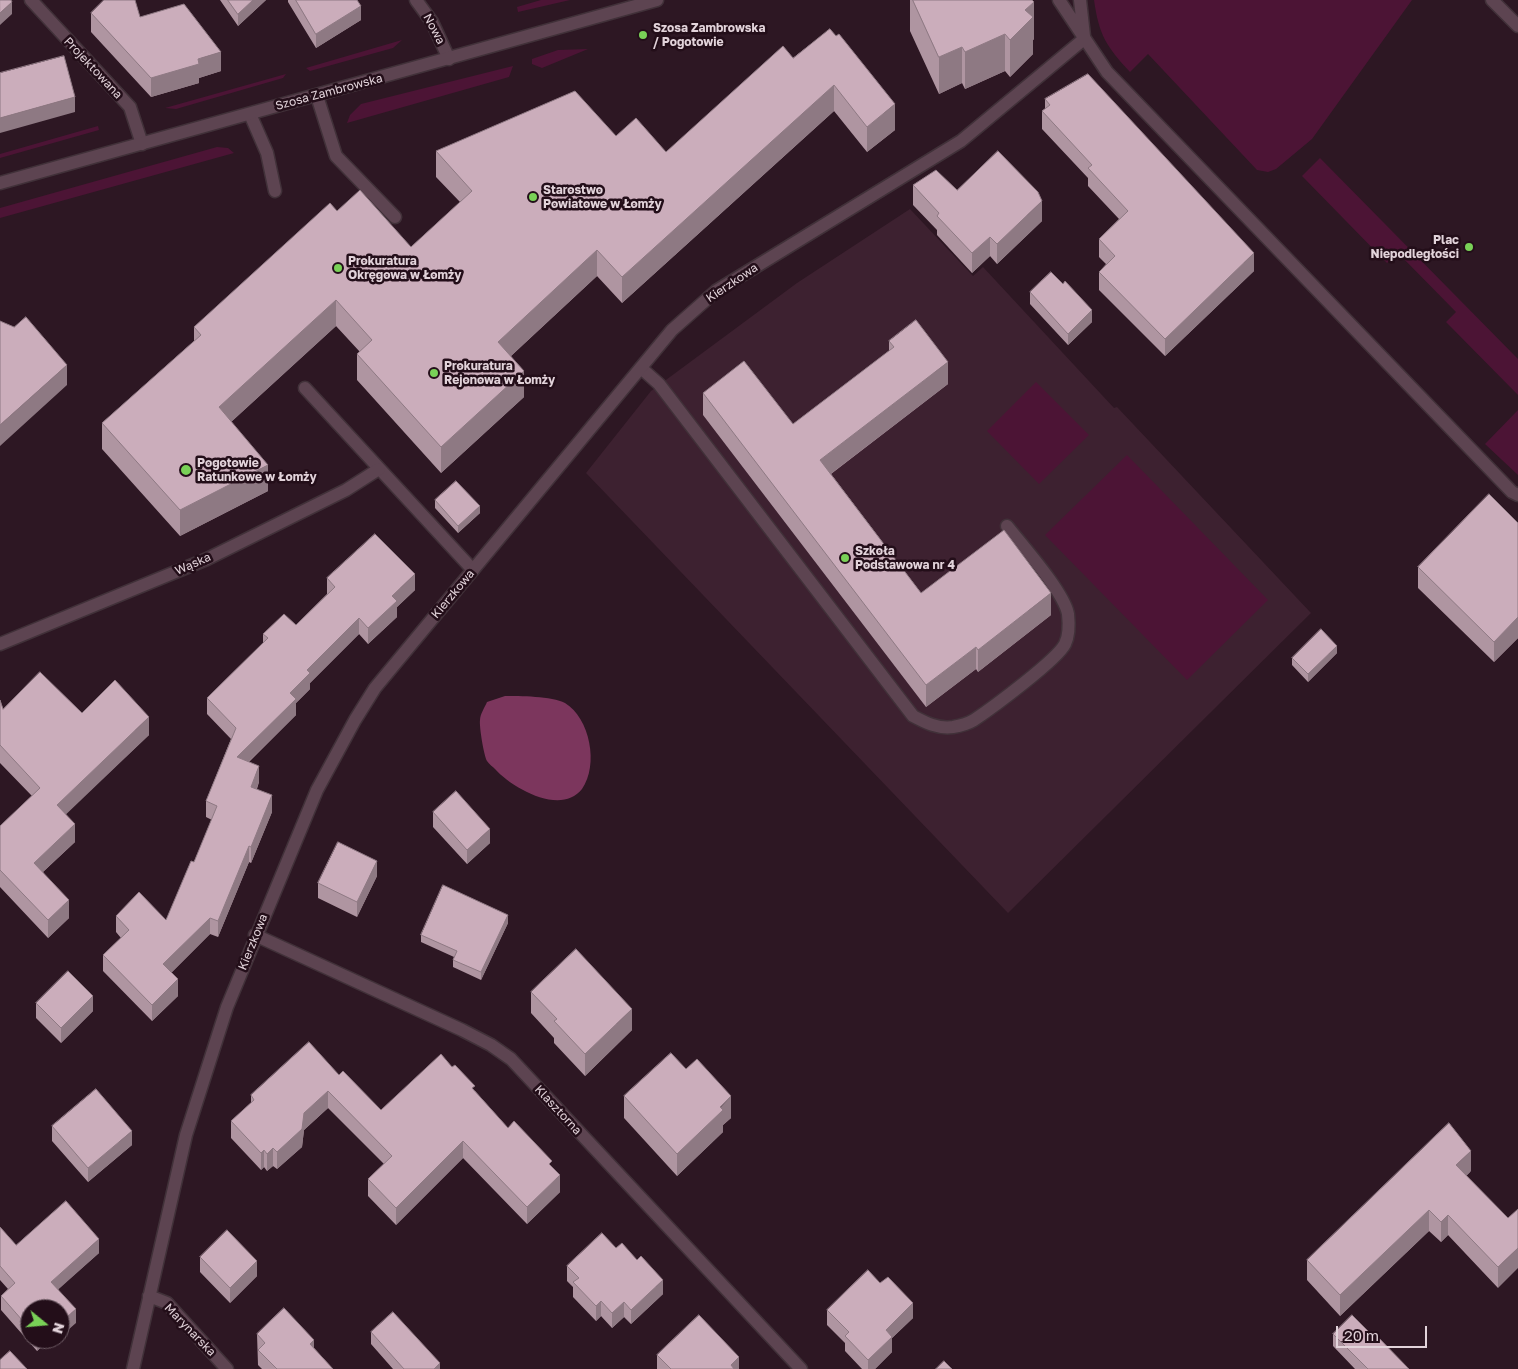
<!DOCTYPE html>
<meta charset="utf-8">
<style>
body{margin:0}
#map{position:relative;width:1518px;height:1369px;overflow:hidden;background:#2d1723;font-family:"Golos Text",sans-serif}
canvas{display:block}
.north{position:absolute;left:20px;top:1299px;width:50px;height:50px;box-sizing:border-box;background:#230e19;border:1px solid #6f5d66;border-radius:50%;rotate:107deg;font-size:14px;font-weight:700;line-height:20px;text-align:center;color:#e2d3da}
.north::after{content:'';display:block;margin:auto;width:18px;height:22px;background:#79d157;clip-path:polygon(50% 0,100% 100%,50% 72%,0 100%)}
.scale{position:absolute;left:1336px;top:1326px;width:91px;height:22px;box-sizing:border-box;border:2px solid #e2d3da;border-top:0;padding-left:6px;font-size:15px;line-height:18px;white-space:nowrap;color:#e2d3da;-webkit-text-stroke:4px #230e19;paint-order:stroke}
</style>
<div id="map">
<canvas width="1518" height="1369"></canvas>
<div class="north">N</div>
<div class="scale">20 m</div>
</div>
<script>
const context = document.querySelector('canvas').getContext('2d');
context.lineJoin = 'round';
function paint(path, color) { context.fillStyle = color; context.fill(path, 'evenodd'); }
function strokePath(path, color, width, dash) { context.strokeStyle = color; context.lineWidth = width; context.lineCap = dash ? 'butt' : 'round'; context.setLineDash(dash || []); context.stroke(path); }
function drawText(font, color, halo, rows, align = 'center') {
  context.font = font + ' "Golos Text",sans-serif'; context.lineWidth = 5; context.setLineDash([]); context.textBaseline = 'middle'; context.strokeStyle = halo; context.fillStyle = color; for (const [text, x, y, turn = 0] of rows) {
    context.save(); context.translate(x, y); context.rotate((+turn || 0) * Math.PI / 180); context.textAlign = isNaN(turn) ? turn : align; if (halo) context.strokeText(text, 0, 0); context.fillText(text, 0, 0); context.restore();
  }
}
const built = new Path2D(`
 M910,209L973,276L983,267L1114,408L1117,407L1311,613L1008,913L586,473L651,391L797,283Z`);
const green = new Path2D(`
 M541,0H570L518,12L517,7Z
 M1094,0H1412L1312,139L1276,169L1268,172L1257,170L1148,54L1130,72C1106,46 1099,35 1094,0Z
 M402,40L393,48L310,71L306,68Z
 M588,49L542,68L532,64V59L558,50Z
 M513,66L509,77L347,123L350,115L361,104Z
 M286,74L283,78L176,109L165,108Z
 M98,126L99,130L0,158V154Z
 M217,147L228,148L234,153L0,218V208Z
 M1320,158L1518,359V395L1446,322L1456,312L1398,253L1387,263L1302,176Z
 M1036,382L1089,435L1039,484L987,431Z
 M1518,410V475L1485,444Z
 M1127,455L1268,600L1187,680L1045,535Z`);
const water = new Path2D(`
 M505,696C519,696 552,696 565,703C590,718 599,765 582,789C561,816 512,788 495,769C493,767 489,764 487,761C484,756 479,726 480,720C480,714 485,707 487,702Z`);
const lane = new Path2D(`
 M317,96L336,156L395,217
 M250,114L267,153L275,191
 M641,368L659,384L685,418L913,716C926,723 938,729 953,727C959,726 969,723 974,720C992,708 1057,660 1065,644C1069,636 1069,623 1068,614C1064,592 1022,545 1007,526
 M305,388L473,570`);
const street = new Path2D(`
 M31,0L130,107L142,144
 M416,0L432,22L449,59
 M1059,0L1107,72L1512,492L1518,495
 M1080,0L1084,36
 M1492,0L1518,26
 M0,644L207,559L346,490L379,469
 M255,935L462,1030L491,1045L511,1059L801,1369
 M149,1296L167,1303L227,1369
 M133,1369L186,1135L227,1007L317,790L355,720L375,688L672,330L716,291L961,141L1084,39`);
const secondary = new Path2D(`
 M0,183L657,0`);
const wall = new Path2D(`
 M220,0H266L238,26Z
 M288,0H357L361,20L316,48L288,2Z
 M910,0H1032L1034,39L1033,40V54L1010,77L1005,71L965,89L962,83L939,94L910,31Z
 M91,13L140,17L221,71L199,78V83L151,97L91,32Z
 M830,29L895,130L867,152L834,111L622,303L597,276L511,356L524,397L441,473L357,380V354L360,352L336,326L231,422L268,491L180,536L102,449V423L194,341V327L337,211L411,247L460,202L436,177V151L616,136L666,152L793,58Z
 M1045,99L1254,271L1165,356L1099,290V272L1106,264L1099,257V239L1119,219L1088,186V178L1042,129V111L1045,109Z
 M913,185L957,190L1042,221L997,264L990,256L972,273L937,235V230L913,205Z
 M1030,292L1092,322L1068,345L1030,304Z
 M889,341L948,384L831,474L921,593L1051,615L978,672L976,669L926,707L703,415V393L793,424L889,351Z
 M435,500L480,513L458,533L435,508Z
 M1518,523V638L1494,662L1418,588V567Z
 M327,578L415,590L397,607V617L368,644L359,634L310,683V689L296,703V715L249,762L259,782L257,789L272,812L251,863L249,862L218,937L210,934L171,973L178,996L152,1021L103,971V955L121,938L116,932V916L166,920L194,862L212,820L206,817V801L231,739L207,714V698L263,643V634L296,625L327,594Z
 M1337,653L1308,682L1292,665V658Z
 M0,700L3,709L82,713L149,735L65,814L75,842L43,872L69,918L48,938L0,887V826L32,796L0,763Z
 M433,812L490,843L467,864L433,827Z
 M377,876L357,917L318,898V883Z
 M508,923L481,980L453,967V960L454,957L421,942V935Z
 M531,992L632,1030L585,1076L554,1043V1038L531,1013Z
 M36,1003L93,1011L61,1043L36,1018Z
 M339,1075L381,1110L475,1091L508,1128L552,1168L560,1192L527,1224L463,1158L396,1225L368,1196V1179L384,1164L328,1108L304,1130L302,1147L277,1169L273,1166L267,1171L264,1167L261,1170L231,1138V1121L251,1103V1095Z
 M624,1096L731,1118L723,1125V1132L677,1176L624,1118Z
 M52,1126L132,1145L88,1182L52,1141Z
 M1471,1171L1466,1176L1508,1218L1498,1288L1448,1235L1441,1242L1429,1231L1340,1316L1307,1280V1260Z
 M0,1227L16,1245L99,1253L58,1289L76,1323L60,1309H30V1339H50L37,1351L1,1310V1296L8,1289L0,1280Z
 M616,1248L663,1294L631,1324L624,1317L612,1328L601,1316L596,1321L573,1297V1287L567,1281V1266Z
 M200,1257L257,1276L230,1303L200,1272Z
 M827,1310L913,1318L892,1338V1352L875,1369H862L845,1351V1343L827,1325Z
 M371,1332L440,1369H393L371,1344Z
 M257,1334L314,1348L333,1369H262L258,1365Z
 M1333,1334L1374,1337L1409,1369H1355L1333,1346Z
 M657,1355L739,1369H657Z`);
const shadedWall = new Path2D(`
 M253,0H266L238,26V14Z
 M12,2V14L0,25V13Z
 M1034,2V39L1033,40V54L1010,77V40L1025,10Z
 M361,6V20L316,48V34Z
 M1005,34V71L965,89V52Z
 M962,47V83L939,94V57Z
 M221,52V71L199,78V83L151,97V78L198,59Z
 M834,85V111L622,303V277Z
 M75,97V112L0,133V118Z
 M895,104V130L867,152V127Z
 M1042,201V221L997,264V244Z
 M990,237V256L972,273V253Z
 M597,250V276L498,368V342Z
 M1254,253V271L1165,356V339Z
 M336,300V326L219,433V407Z
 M1092,310V322L1068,345V334Z
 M948,362V384L820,482V460Z
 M67,365V385L0,446V425Z
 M524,371V397L441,473V447Z
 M268,465V491L180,536V510Z
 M480,506V513L458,533V526Z
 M415,574V590L397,607V617L368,644V628L392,596Z
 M1051,593V615L978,672V650Z
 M1518,617V638L1494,662V642Z
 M359,618V634L310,683V689L296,703V715L237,773V757L290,693L307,670Z
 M1337,646V653L1308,682V674Z
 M976,647V669L926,707V685Z
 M149,717V735L57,823V805Z
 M259,766V782L251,803V787Z
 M272,795V812L251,863V847Z
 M75,824V842L34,880V863Z
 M490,829V843L467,864V850Z
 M249,846V862L218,937V921Z
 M377,861V876L357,917V902Z
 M69,900V918L48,938V920Z
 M508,915V923L481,980V972Z
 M210,918V934L163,981V964Z
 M178,979V996L152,1021V1005Z
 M93,996V1011L61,1043V1028Z
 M632,1009V1030L585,1076V1054Z
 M328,1091V1108L304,1130L302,1147L277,1169V1152L304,1113Z
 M731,1096V1118L723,1125V1132L677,1176V1154Z
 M132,1131V1145L88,1182V1168Z
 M463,1141V1158L396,1225V1208Z
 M273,1148V1166L267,1171V1154Z
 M264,1150V1167L261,1170V1153Z
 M1471,1151V1171L1456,1186V1165Z
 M560,1175V1192L527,1224V1207Z
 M1429,1210V1231L1340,1316V1295Z
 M1448,1215V1235L1441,1242V1222Z
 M99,1239V1253L51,1296V1282Z
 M1518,1248V1268L1498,1288V1267Z
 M257,1261V1276L230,1303V1288Z
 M663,1280V1294L631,1324V1310Z
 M601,1301V1316L596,1321V1306Z
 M624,1302V1317L612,1328V1313Z
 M913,1303V1318L892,1338V1352L875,1369H868V1360L886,1330Z
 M76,1309V1323L60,1337V1323Z
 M37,1339H50L37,1351Z
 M314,1340V1355L310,1344Z
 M739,1357V1369H731V1365Z
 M440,1363V1369H434Z`);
const building = new Path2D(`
 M0,0H11L12,2L0,13Z
 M104,0H135L140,17L184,4L221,52L198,59L199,64L151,78L91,13Z
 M228,0H253L238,14Z
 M296,0H357L361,6L316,34Z
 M913,0H1032L1034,2L1025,10L1033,17L1010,40L1005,34L965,52L962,47L939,57Z
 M830,29L836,36L839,34L895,104L867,127L834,85L622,277L597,250L498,342L524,371L441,447L357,354L372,340L336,300L219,407L268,465L180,510L102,423L201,335L194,327L330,203L337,211L360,190L411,247L472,191L436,151L575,91L616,136L636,118L666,152L783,46L793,58Z
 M64,56L75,97L0,118V73Z
 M1088,74L1254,253L1165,339L1099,272L1115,256L1099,239L1128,211L1088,168L1092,165L1042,111L1050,105L1045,99Z
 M998,151L1038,192L1042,201L997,244L990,237L972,253L937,216L939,213L913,185L936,170L957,190Z
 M1051,272L1063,284L1065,281L1092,310L1068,334L1030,292Z
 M26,317L67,365L0,425V321L14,327Z
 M916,320L948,362L820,460L921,593L1004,530L1051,593L978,650L976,647L926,685L703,393L744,361L793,424L894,347L889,341Z
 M456,481L480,506L458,526L435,500Z
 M1489,494L1518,523V617L1494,642L1418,567Z
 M375,534L415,574L392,596L397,601L368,628L359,618L307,670L310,673L290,693L296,699L237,757L259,766L251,787L272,795L251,847L249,846L218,921L210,918L163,964L178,979L152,1005L103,955L129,930L116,916L139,892L166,920L191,861L194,862L217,806L206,801L236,728L207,698L268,638L263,634L284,614L296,625L335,587L327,578Z
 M1321,629L1337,646L1308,674L1292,658Z
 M40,672L82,713L115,680L149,717L57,805L75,824L34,863L69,900L48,920L0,870V826L40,788L0,745V700L3,709Z
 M456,791L490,829L467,850L433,812Z
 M338,842L377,861L357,902L318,883Z
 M443,885L508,915L481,972L453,960L457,951L421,935Z
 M576,949L632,1009L585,1054L554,1021L557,1019L531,992Z
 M68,971L93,996L61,1028L36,1003Z
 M309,1042L339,1075L343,1071L381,1110L441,1054L452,1067L455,1065L475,1086L472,1088L508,1128L514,1121L552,1161L549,1164L560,1175L527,1207L463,1141L396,1208L368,1179L392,1156L328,1091L304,1113L302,1129L277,1152L273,1148L267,1154L264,1150L261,1153L231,1121L254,1100L251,1095Z
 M671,1053L686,1069L697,1059L731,1096L720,1107L723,1110L677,1154L624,1096Z
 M96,1089L132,1131L88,1168L52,1126Z
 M1449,1123L1471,1151L1456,1165L1508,1218L1518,1209V1248L1498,1267L1448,1215L1441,1222L1429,1210L1340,1295L1307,1260Z
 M66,1201L99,1239L51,1282L76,1309L60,1323V1309H30V1329L1,1296L15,1283L0,1266V1227L16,1245Z
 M227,1230L257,1261L230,1288L200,1257Z
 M602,1233L616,1248L622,1243L637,1260L641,1256L663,1280L631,1310L624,1302L612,1313L601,1301L596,1306L573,1282L579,1278L567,1266Z
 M868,1270L880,1283L888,1277L913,1303L886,1330L892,1337L868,1360L845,1336L849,1332L827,1310Z
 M284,1308L314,1340L310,1344L333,1369H277L258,1350L265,1343L257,1334Z
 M393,1312L440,1363L434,1369H404L371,1332Z
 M699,1315L739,1357L731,1365L734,1369H671L657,1355Z
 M1352,1315L1374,1337L1376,1335L1409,1369H1368L1333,1334Z
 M10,1351L27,1369H0V1360Z
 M944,1361L952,1369H936Z`);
const markers = [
 [643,35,5,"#79d157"],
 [533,197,5,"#79d157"],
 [1469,247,5,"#79d157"],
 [338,268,5,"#79d157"],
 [434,373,5,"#79d157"],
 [186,470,6,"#79d157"],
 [845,558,5,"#79d157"]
];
const poiNames = [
 ["Szosa Zambrowska",653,28],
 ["/ Pogotowie",653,42],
 ["Starostwo",543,190],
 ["Powiatowe w Łomży",543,204],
 ["Plac",1459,240,"right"],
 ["Niepodległości",1459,254,"right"],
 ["Prokuratura",348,261],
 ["Okręgowa w Łomży",348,275],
 ["Prokuratura",444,366],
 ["Rejonowa w Łomży",444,380],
 ["Pogotowie",197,463],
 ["Ratunkowe w Łomży",197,477],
 ["Szkoła",855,551],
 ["Podstawowa nr 4",855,565]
];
const streetNames = [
 ["Nowa",434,29,62],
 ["Projektowana",93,68,47],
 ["Szosa Zambrowska",329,92,-15],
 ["Kierzkowa",732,283,-34],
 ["Wąska",193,564,-24],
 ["Kierzkowa",453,594,-50],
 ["Kierzkowa",253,942,-68],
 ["Klasztorna",558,1110,47],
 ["Marynarska",190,1330,46]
];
paint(built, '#3d2130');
paint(green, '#4c1435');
paint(water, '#7c365d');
strokePath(lane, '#413139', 15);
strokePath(street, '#413139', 15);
strokePath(secondary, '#413139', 15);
strokePath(lane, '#5d4451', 12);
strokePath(street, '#5d4451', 12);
strokePath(secondary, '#5d4451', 12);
paint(wall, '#af95a1');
paint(shadedWall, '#8e7983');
paint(building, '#cbadbb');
strokePath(building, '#8e7983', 1);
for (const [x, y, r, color] of markers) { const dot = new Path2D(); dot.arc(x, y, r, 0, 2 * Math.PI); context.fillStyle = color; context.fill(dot); strokePath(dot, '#230e19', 2); }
drawText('bold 12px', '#e2d3da', '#230e19', poiNames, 'left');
drawText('12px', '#e2d3da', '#230e19', streetNames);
</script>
